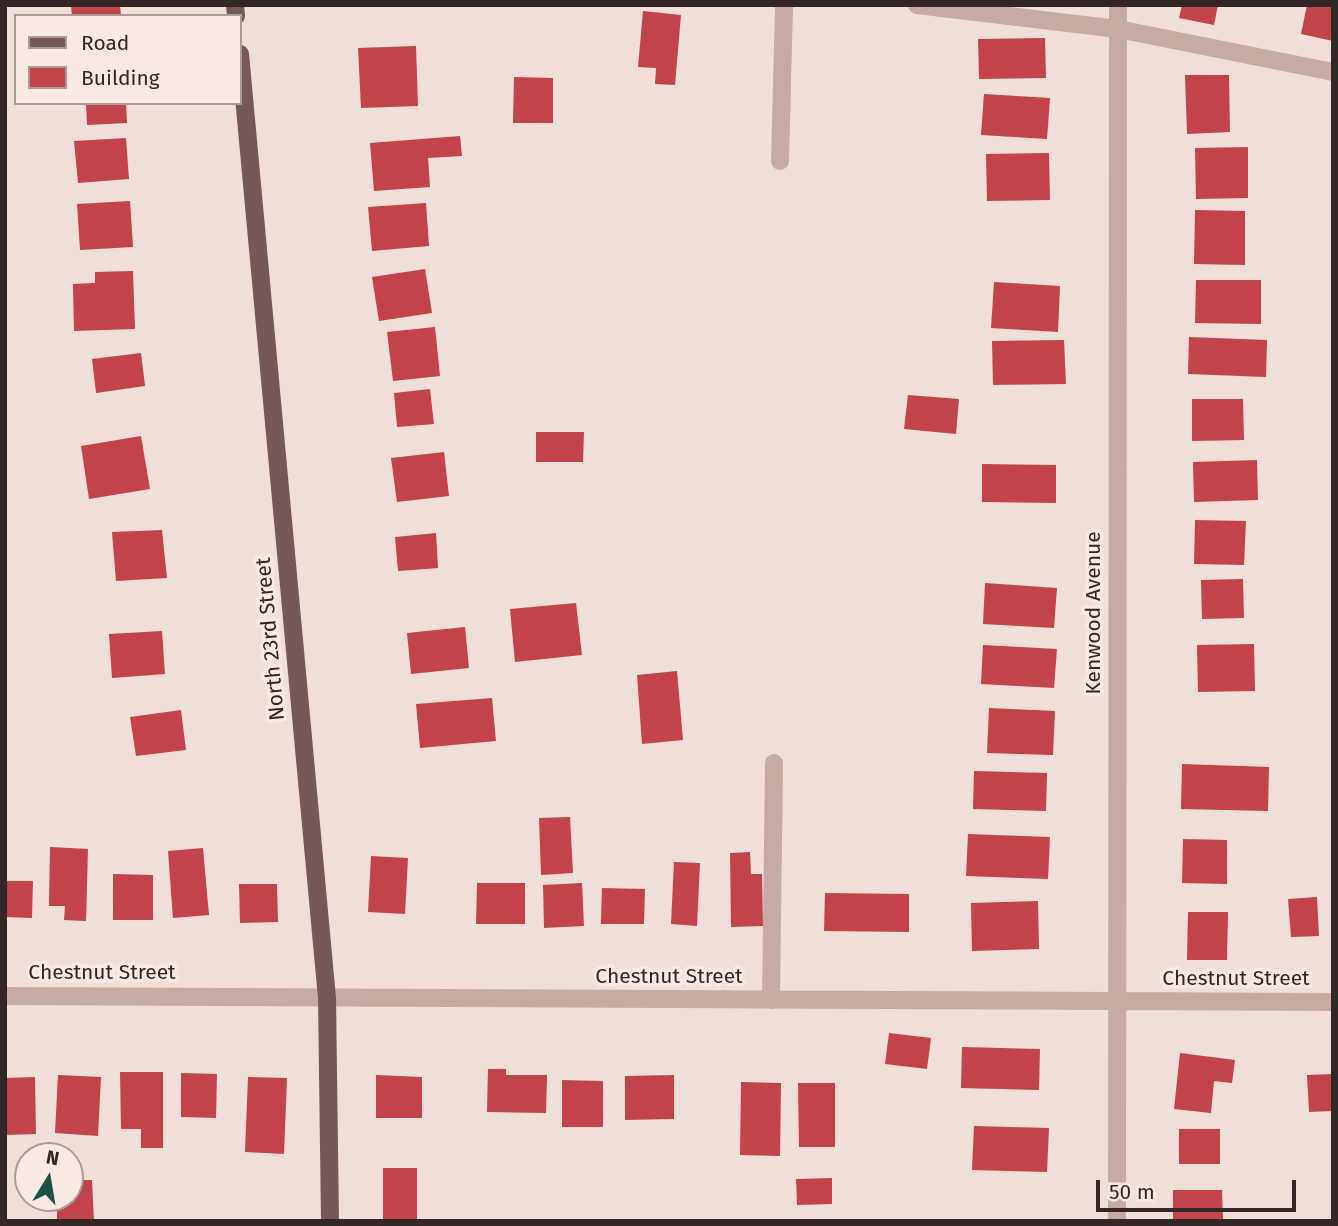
<!DOCTYPE html>
<style>
body{margin:0}
#map{position:relative;width:1338px;height:1226px;overflow:hidden;background:#f0ded8;font-family:"Fira Sans",sans-serif}
canvas{display:block}
.frame{position:absolute;inset:0;border:7px solid #332626;pointer-events:none}
.legend{position:absolute;left:14px;top:14px;width:228px;height:91px;box-sizing:border-box;background:#f8e9e4;border:2px solid #a99b98;margin:0;padding:9px 12px;list-style:none;font-size:21px;color:#332626}
.legend li{display:flex;align-items:center;gap:14px;height:35px}
.legend b{width:35px;border:2px solid #a99b98}
.north{position:absolute;left:14px;top:1142px;width:70px;height:70px;box-sizing:border-box;background:#f8e9e4;border:2px solid #a99b98;border-radius:50%;rotate:11deg;font-size:19px;font-weight:700;line-height:28px;text-align:center;color:#332626}
.north::after{content:'';display:block;margin:auto;width:24px;height:32px;background:#1d5347;clip-path:polygon(50% 0,100% 100%,50% 72%,0 100%)}
.scale{position:absolute;left:1096px;top:1180px;width:200px;height:32px;box-sizing:border-box;border:4px solid #332626;border-top:0;padding-left:9px;font-size:21px;line-height:24px;white-space:nowrap;color:#332626;-webkit-text-stroke:5px #f8e9e4;paint-order:stroke}
</style>
<div id="map">
<canvas width="1338" height="1226"></canvas>
<div class="frame"></div>
<ul class="legend">
<li><b style="height:9px;background:#755857"></b>Road</li>
<li><b style="height:19px;background:#c3434a"></b>Building</li>
</ul>
<div class="north">N</div>
<div class="scale">50 m</div>
</div>
<script>
const context = document.querySelector('canvas').getContext('2d');
context.lineJoin = 'round';
function paint(path, color) { context.fillStyle = color; context.fill(path, 'evenodd'); }
function strokePath(path, color, width, dash) { context.strokeStyle = color; context.lineWidth = width; context.lineCap = dash ? 'butt' : 'round'; context.setLineDash(dash || []); context.stroke(path); }
function drawText(font, color, halo, rows, align = 'center') {
  context.font = font + ' "Fira Sans",sans-serif'; context.lineWidth = 7; context.setLineDash([]); context.textBaseline = 'middle'; context.strokeStyle = halo; context.fillStyle = color; for (const [text, x, y, turn = 0] of rows) {
    context.save(); context.translate(x, y); context.rotate((+turn || 0) * Math.PI / 180); context.textAlign = isNaN(turn) ? turn : align; if (halo) context.strokeText(text, 0, 0); context.fillText(text, 0, 0); context.restore();
  }
}
const building = new Path2D(`
 M71,5H120L121,16H72Z
 M1182,5H1218L1214,25L1179,18Z
 M1307,5H1333V41L1301,34Z
 M643,11L681,15L675,85L655,84L656,68L638,67Z
 M1045,38L1046,78L979,79L978,39Z
 M416,46L418,106L361,108L358,48Z
 M1185,75H1229L1230,132L1187,134Z
 M514,77L553,78V123H513Z
 M984,94L1050,98L1047,139L981,135Z
 M86,103H126L127,123L87,125Z
 M460,136L462,156L428,158L430,187L374,191L370,143Z
 M126,138L129,179L78,183L74,141Z
 M1248,147V198L1196,199L1195,148Z
 M1049,153L1050,200L987,201L986,154Z
 M130,201L133,247L80,250L77,204Z
 M426,203L429,246L372,251L368,207Z
 M1195,210L1245,211V265L1194,264Z
 M425,269L432,313L379,321L372,277Z
 M133,271L135,329L74,331L73,284L95,283V272Z
 M1196,280H1261V324L1195,323Z
 M994,282L1060,286L1058,332L991,328Z
 M435,327L440,376L393,381L387,332Z
 M1189,337L1267,340L1266,377L1188,374Z
 M1064,340L1066,384L993,385L992,341Z
 M141,353L145,386L96,393L92,359Z
 M430,389L434,424L397,427L394,393Z
 M908,395L959,399L956,434L904,429Z
 M1192,399H1243L1244,440L1192,441Z
 M536,432H584L583,462H536Z
 M141,436L150,489L89,499L81,446Z
 M444,452L449,496L397,502L391,458Z
 M1257,460L1258,500L1194,502L1193,462Z
 M982,464L1056,465V503L982,502Z
 M1195,520L1246,521L1244,565L1194,564Z
 M162,530L167,578L116,581L112,532Z
 M436,533L438,568L398,571L395,537Z
 M1243,579L1244,618L1202,619L1201,580Z
 M985,583L1057,588L1054,628L983,624Z
 M576,603L582,655L515,662L510,609Z
 M465,627L469,668L411,674L407,633Z
 M162,631L165,674L112,678L109,634Z
 M1254,644L1255,691L1198,692L1197,645Z
 M983,645L1057,649L1054,688L981,684Z
 M677,671L683,740L642,744L637,675Z
 M492,698L496,741L420,748L416,704Z
 M989,708L1055,711L1053,755L987,753Z
 M181,710L186,750L136,756L130,717Z
 M1182,764L1269,767L1268,811L1181,809Z
 M974,771L1047,773L1046,811L973,809Z
 M570,817L573,873L541,875L539,818Z
 M968,834L1050,837L1048,879L966,876Z
 M1183,839L1227,840V884L1182,883Z
 M50,847L88,849L86,921L64,920L65,906H49Z
 M203,848L209,915L173,918L168,851Z
 M750,852L751,874H762L763,926L731,927L730,853Z
 M371,856L408,858L405,914L368,912Z
 M674,862L700,863L697,926L671,924Z
 M113,874L153,875V920H113Z
 M5,881H33L32,918L5,917Z
 M477,883H525V924H476Z
 M582,883L584,926L544,928L543,885Z
 M239,884H277L278,922L240,923Z
 M602,888L645,889L644,924H601Z
 M825,893L909,894V932L824,931Z
 M1317,897L1319,936L1291,937L1288,899Z
 M1038,901L1039,949L972,951L971,903Z
 M1188,912H1228L1227,960H1187Z
 M889,1033L931,1038L927,1069L885,1064Z
 M962,1047L1040,1049L1039,1090L961,1088Z
 M1180,1053L1235,1060L1232,1083L1214,1081L1211,1113L1174,1109Z
 M488,1069H506V1075H547L546,1113L487,1112Z
 M120,1072H163V1148H141V1129H121Z
 M181,1073L217,1074L216,1118L181,1117Z
 M1333,1074V1111L1309,1112L1307,1075Z
 M58,1075L101,1077L98,1136L55,1133Z
 M376,1075L422,1077V1118H376Z
 M674,1075V1119L625,1120V1076Z
 M35,1077L36,1134L5,1135V1078Z
 M248,1077L287,1078L284,1154L245,1152Z
 M562,1080L603,1081V1127H562Z
 M741,1082L781,1083L780,1156L740,1155Z
 M798,1083H835V1147H799Z
 M974,1126L1049,1128L1047,1172L972,1170Z
 M1179,1129H1220V1164H1179Z
 M383,1168H417V1221H383Z
 M832,1178V1204L797,1205L796,1179Z
 M70,1180H92L94,1221H57V1198H70Z
 M1173,1190H1222L1223,1221H1173Z`);
const minor = new Path2D(`
 M917,5L1118,29L1333,72
 M780,161L784,5
 M5,996L1333,1002
 M771,1000L774,763
 M1117,1221L1118,5`);
const major = new Path2D(`
 M235,5L236,16
 M240,54L327,998L330,1221`);
const streetNames = [
 ["Kenwood Avenue",1094,613,-90],
 ["North 23rd Street",271,639,-95],
 ["Chestnut Street",102,973],
 ["Chestnut Street",669,977],
 ["Chestnut Street",1236,979]
];
paint(building, '#c3434a');
strokePath(minor, '#c8aaa4', 18);
strokePath(major, '#755857', 18);
drawText('21px', '#332626', '#f8e9e4', streetNames);
</script>
